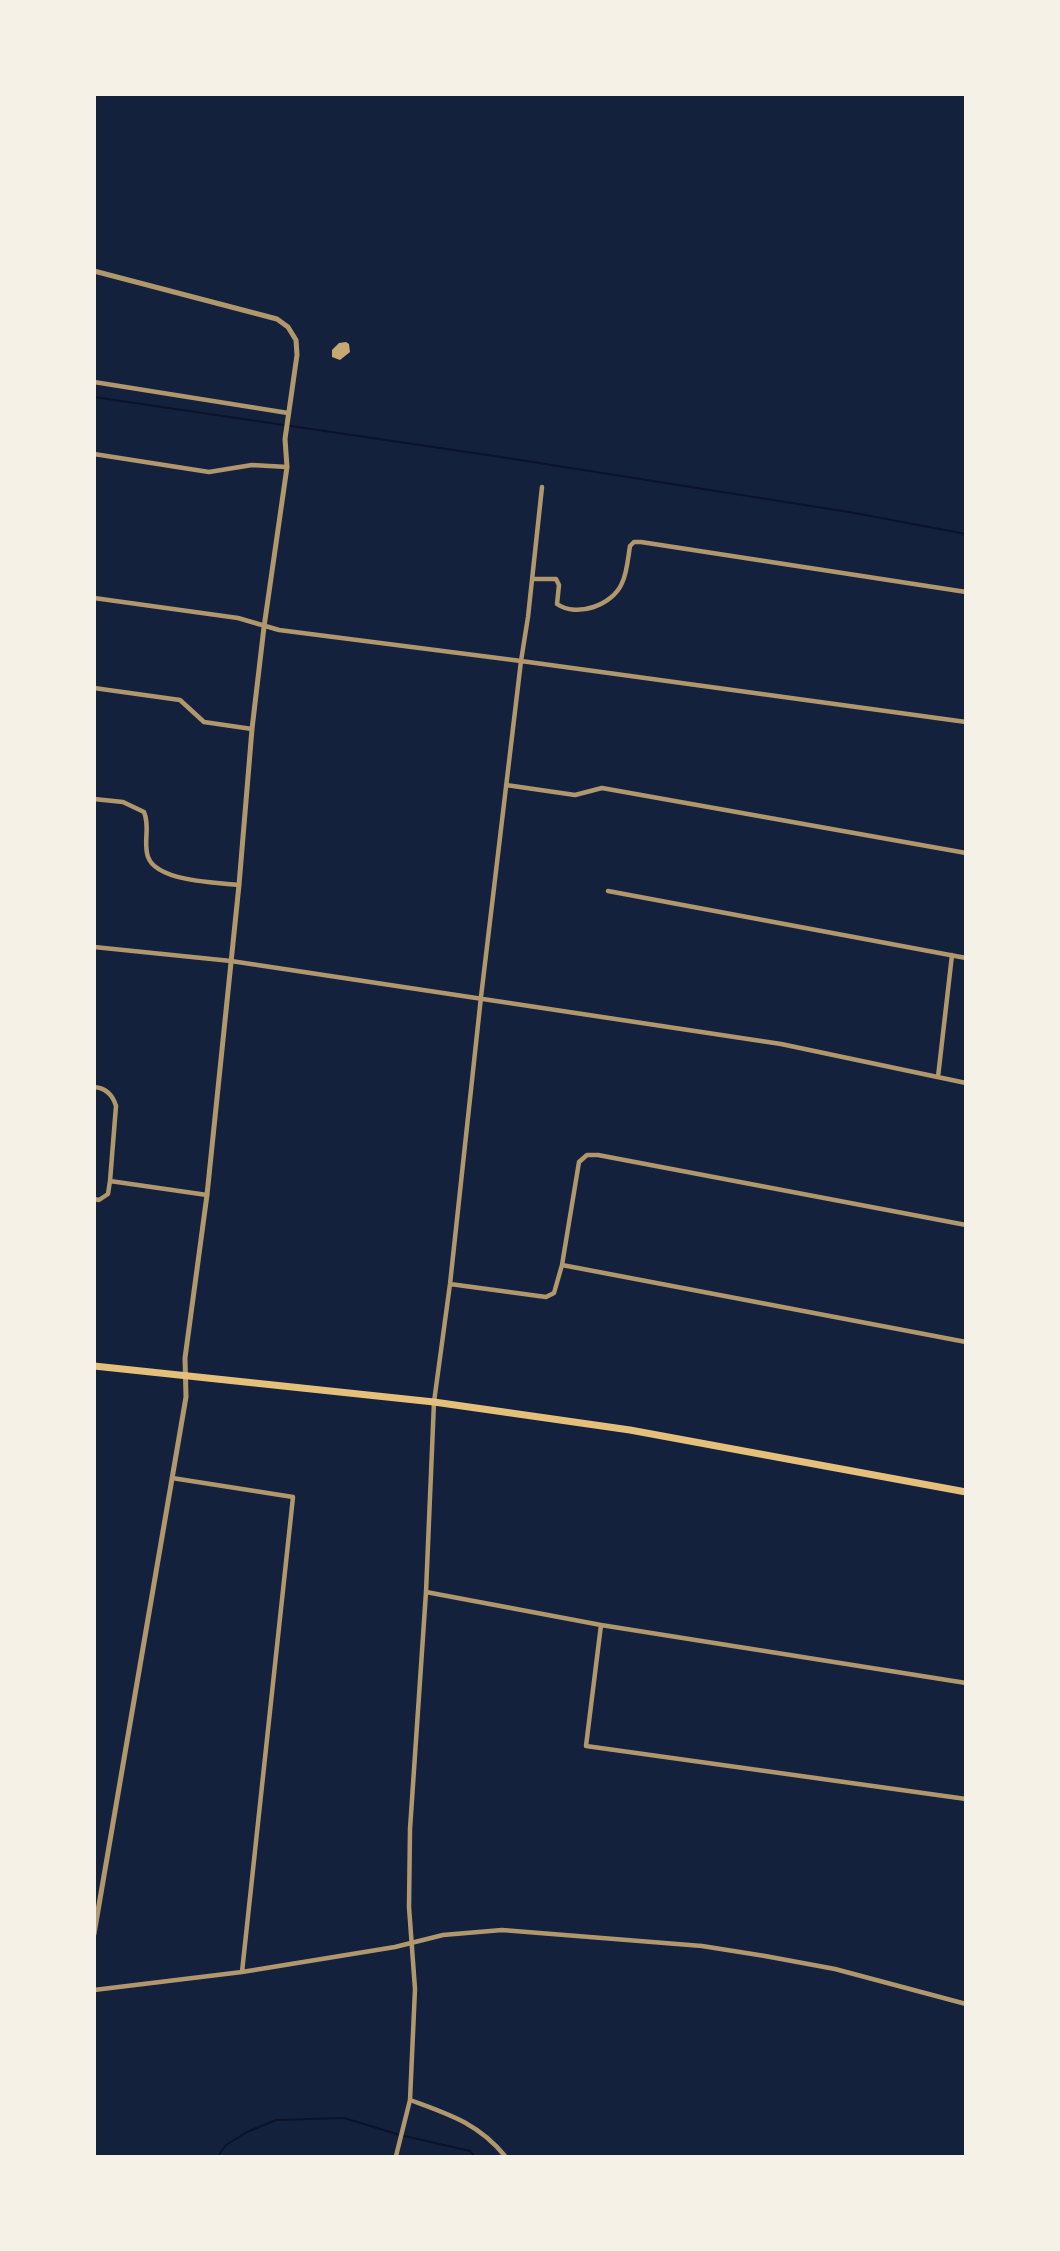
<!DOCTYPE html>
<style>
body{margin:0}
#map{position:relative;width:1060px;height:2251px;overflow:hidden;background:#14213d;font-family:"DejaVu Sans",sans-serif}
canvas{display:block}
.frame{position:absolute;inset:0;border:96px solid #f6f1e7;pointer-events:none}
</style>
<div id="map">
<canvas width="1060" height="2251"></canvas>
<div class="frame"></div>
</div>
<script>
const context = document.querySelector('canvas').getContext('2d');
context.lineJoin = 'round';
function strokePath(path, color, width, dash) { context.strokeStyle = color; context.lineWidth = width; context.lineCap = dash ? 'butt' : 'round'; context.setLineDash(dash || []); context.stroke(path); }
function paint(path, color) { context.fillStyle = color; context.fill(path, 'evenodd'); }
const stream = new Path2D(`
 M94,397L501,457L849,512L966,534
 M218,2156L226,2145L247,2132L276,2120L344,2118L400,2135L470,2151L474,2156`);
const building = new Path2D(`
 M346,342L349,344L350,352L340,360L332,357V350L339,343Z`);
const minor = new Path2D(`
 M94,382L288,413
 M94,454L209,472L252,465L287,467
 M532,579H556L559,585L557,604C577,618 613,605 622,583C627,573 628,558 630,546L634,542H641L966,592
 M94,598L238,618L279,630L521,661L966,722
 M94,688L180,700L204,722L252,729
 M506,785L575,795L602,788L966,853
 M94,799L123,802L144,812C150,826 144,838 147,853C151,882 216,882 239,885
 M608,891L966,958
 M94,947L231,961L781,1044L966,1083
 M938,1077L952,955
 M94,1087C106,1088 113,1096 116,1106L110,1181
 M94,1199L99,1200L108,1194L110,1181L207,1195
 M562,1265L966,1342
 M450,1284L546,1297L554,1293L562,1265L579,1162L587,1155H598L966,1225
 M172,1478L293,1497L242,1972
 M426,1592L601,1625L966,1683
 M601,1625L586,1746L966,1799
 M94,1990L242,1972L395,1947L443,1935L502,1930L702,1946L765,1956L835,1969L966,2004
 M410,2100C448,2114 478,2123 505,2156
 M396,2156L410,2100L415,1989L409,1907L410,1829L426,1592L434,1402L450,1284L481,997L521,661L528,617L542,487`);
const tertiary = new Path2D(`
 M94,271L277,319L288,327L296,340L297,355L285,439L287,467L264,627L252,729L239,885L207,1195L185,1358L186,1397L94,1934`);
const primary = new Path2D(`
 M94,1366L434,1402L630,1430L966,1492`);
strokePath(stream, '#0b132b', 2);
paint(building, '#c6a872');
strokePath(minor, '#b1986c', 4.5);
strokePath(tertiary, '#b1986c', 5);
strokePath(primary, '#e5c07b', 7);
</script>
